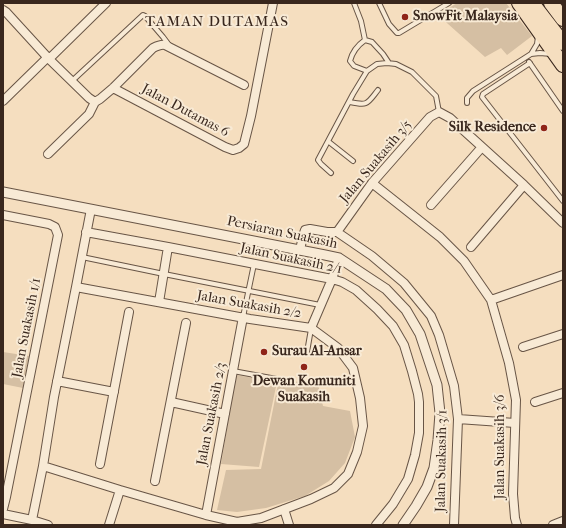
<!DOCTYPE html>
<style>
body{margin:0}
#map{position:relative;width:566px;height:528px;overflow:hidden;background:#f5debf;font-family:"IM FELL French Canon",serif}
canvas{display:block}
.frame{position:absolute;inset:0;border:4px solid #39271d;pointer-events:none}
</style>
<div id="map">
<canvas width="566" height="528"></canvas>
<div class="frame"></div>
</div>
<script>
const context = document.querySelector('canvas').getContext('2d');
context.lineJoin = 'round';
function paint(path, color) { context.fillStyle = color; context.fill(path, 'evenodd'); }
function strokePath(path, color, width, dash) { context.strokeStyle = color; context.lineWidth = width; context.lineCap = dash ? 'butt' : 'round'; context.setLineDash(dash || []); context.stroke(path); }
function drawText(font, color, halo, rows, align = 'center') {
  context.font = font + ' "IM FELL French Canon",serif'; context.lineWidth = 4; context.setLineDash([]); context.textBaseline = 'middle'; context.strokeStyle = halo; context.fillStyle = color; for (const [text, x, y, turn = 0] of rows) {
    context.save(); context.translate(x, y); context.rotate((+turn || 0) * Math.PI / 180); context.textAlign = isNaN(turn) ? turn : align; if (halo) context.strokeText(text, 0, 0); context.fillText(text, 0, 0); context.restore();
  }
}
const green = new Path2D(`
 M457,3H506L532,36L507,55L501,48L485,57L438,15Z
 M3,352L29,356L23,388L3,384Z
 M236,375L277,382L259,467L221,464Z
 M291,381L318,384L323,406L350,411L355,437L345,463L329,481L305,496L266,508L237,512L217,510L226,470L261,469L278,384Z`);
const service = new Path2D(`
 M354,3L361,21L365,40
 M379,3L389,24L397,33H399L449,3
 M531,54L537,44L538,36
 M529,62L563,111
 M530,63L483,94L482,97L563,201
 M367,71L354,66L350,61C352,53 358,45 365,40L372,42L383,54L389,63
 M72,81L143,15L145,16L163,37L169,45
 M350,102C368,106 367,104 378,90
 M467,103V98L473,91L531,54L540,53L551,54
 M329,142L353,161
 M331,173L321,164L318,160L353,94L367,71L377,64L387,63L396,64L412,72L436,96L439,112
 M82,257L159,273L320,305
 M243,317L254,264
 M307,352L311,329
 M233,371L282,380`);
const minor = new Path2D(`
 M3,10L6,12L49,59L89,98L95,102
 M49,59L106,3
 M113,88L225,147L233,150L239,148L244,144L251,116L273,3
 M3,101L48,57
 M48,154L89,114L95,102L100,99L113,88L153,48C157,46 161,44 165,45L244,85
 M372,183L440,237L464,261L491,300L509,363L516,400L513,494L515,518L517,525
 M431,205L482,147
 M3,215L49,224L55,227L58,235L6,497L3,509
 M86,232L168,247L159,302
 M337,232L372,183L430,117L439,112L450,118L524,185L563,223
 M168,247L332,279L342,282L356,290L377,309L393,326L404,345L412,371L418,394L419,402V433L415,455L408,479L393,504L376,525
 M471,247L524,185
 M300,250L303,236L305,230L310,229L327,232H337L372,256L404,283L431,316L439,335L454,386L458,419L454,525
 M491,300L563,275
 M311,328L332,279L339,258
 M523,347L563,334
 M57,381L114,392
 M171,402L225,414
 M535,402L563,393
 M458,419L515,423
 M100,464L129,312
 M43,466L120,490L206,515L237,522L261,518L311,499L334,488L348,474L357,452L363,426L360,398L353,368L338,348L311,328L250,319L76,287
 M155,481L186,323
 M284,509L289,525
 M3,514L32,520L48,525
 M206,515L243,317
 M32,520L43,466L54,397L76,287L91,209
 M109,525L120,490
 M553,525L563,521`);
const tertiary = new Path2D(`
 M3,192L325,255L339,258L386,289L406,310L420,334L437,385L440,413L438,440L434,468L427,487L416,506L403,525`);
const motorway = new Path2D(`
 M519,3L563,65
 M532,3L563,43
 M551,3L563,19`);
const markers = [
 [405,17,4,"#8f2418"],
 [544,128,4,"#8f2418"],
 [264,352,4,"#8f2418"],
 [304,367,4,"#8f2418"]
];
const poiNames = [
 ["SnowFit Malaysia",413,17],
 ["Silk Residence",536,128,"right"],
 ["Surau Al-Ansar",272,352],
 ["Dewan Komuniti",304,382,"center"],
 ["Suakasih",304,398,"center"]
];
const streetNames = [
 ["Jalan Dutamas 6",185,111,28],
 ["Jalan Suakasih 3/5",376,162,-50],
 ["Persiaran Suakasih",282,233,12],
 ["Jalan Suakasih 2/1",291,259,12],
 ["Jalan Suakasih 2/2",249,305,10],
 ["Jalan Suakasih 1/1",27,328,-79],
 ["Jalan Suakasih 2/3",212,414,-79],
 ["Jalan Suakasih 3/6",501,447,-90],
 ["Jalan Suakasih 3/1",442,461,-89]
];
const neighbourhoodNames = [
 ["TAMAN DUTAMAS",217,22]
];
paint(green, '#d5bfa3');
strokePath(service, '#685546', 6);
strokePath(minor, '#685546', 10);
strokePath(tertiary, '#685546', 11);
strokePath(motorway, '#39271d', 16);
strokePath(service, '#f8ead5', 4);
strokePath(minor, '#f8ead5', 8);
strokePath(tertiary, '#f8ead5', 9);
strokePath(motorway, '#f5debf', 14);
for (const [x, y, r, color] of markers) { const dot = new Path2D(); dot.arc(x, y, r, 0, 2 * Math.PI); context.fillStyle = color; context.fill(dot); strokePath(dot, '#f8ead5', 1.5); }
drawText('bold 14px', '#39271d', '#f8ead5', poiNames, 'left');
drawText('14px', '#39271d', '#f8ead5', streetNames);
context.letterSpacing = '1px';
drawText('15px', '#39271d', '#f8ead5', neighbourhoodNames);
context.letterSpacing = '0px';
</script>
